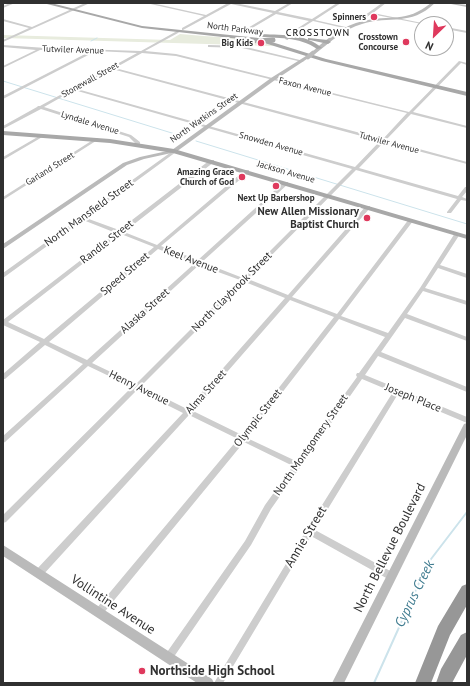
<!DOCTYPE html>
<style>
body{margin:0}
#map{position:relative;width:470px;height:686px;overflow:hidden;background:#fff;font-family:"PT Sans",sans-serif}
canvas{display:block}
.frame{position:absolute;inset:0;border:4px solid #303030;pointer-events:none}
.north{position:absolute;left:414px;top:16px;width:40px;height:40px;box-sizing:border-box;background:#fff;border:1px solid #acacac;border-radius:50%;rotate:205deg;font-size:11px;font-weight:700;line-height:16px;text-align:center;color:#303030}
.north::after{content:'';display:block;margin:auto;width:14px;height:18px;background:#df395d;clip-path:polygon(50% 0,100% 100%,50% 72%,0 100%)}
</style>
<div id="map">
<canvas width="470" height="686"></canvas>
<div class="frame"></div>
<div class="north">N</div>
</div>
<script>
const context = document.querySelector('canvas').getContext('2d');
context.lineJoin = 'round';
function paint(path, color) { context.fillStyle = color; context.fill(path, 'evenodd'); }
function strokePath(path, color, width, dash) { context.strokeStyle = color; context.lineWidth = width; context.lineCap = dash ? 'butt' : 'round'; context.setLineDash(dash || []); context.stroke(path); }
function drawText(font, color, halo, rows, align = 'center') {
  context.font = font + ' "PT Sans",sans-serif'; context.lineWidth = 4; context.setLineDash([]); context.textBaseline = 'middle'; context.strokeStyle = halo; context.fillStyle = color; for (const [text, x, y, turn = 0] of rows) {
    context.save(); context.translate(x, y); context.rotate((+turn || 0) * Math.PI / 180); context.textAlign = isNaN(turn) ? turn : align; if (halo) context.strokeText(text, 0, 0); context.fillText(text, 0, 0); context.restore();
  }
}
const green = new Path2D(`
 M180,34C211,37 244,37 275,46L3,38V35L170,40Z`);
const streamFar1 = new Path2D(`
 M91,41L97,38
 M3,81L175,134
 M196,141L467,224`);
const stream = new Path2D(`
 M374,683L428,563L467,512`);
const street = new Path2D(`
 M10,3H15L3,8V6Z
 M85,3H90L3,42V40L29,28L3,21V19L32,27Z
 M146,3H152L206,15L228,3H235L275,11L289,3H293L278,12L312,19L337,3H341L315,20L350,28L348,29L313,21L289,36L288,40H287L285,39L287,35L309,21L276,14L242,34H241V32L273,13L231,4L183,30H182V28L204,16Z
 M382,3H386L373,13L427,24H422L371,14L364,19V23H362L361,18Z
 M446,27L467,31V33L446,29Z
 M177,31L179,32L178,33L145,51L176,54L409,112L459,61L467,63V65L461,63L413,112L467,126V128L411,114L386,140L467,162V164L384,142L359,168L458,196L465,187H467V191L462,197L467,199V201L461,200L451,213H447V212L457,199L356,170L248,279L288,295L366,206H370V208L292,297L337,314L409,219H413V221L341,316L388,333L420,288L455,233H459L460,234L440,265L467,274V278L438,268L425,288L467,301V305L423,291L407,314L467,337V341L405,318L381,352L467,387V392L378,356L365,375L467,417V423L398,394L315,530L394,573L395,576L394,579L391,580L388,579L311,536L223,683H214L307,529L393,392L362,379L271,509L251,545L171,661L168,662L165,661L164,658L165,655L245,541L265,505L293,466L244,442L102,615L99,616L96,615L95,612L96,609L238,439L189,415L42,576L39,577L36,576L35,573L36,570L183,413L137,390L6,522L3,523V515L132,387L88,366L5,442L3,443V436L83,364L45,345L5,379H3V374L40,342L3,325V320L116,233L83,220L3,278V273L174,150L176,151V152L86,218L119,230L210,160H214V162L124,232L157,245L245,170H249V172L161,246L198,260L284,182H288V184L202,262L243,278L352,169L74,90L44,107L131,135L140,142V144H136L129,137L41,109L3,129V126L37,107L38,106H40L137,53L96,51L3,99V96L91,51L40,50L3,68V66L36,50L3,47V45L46,48L141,51ZM142,53L176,56L407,113L383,139L115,68ZM112,69L380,141L355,167L77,89ZM121,234L154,247L44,339L8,322ZM158,249L195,263L87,360L49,342ZM199,265L240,280L136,384L92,363ZM245,282L285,298L187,409L141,386ZM290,300L334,317L242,435L193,411ZM339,319L385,337L359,373H357L356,375L357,377L296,461L247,438Z
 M209,45L242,46L304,61L302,62L242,48L208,47V45Z
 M41,135L44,136L3,160V157Z
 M96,138L99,139L3,200V197Z`);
const secondary = new Path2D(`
 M431,3H435C410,27 390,15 362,24C344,29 329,43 315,54L311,53C325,40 344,25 363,21C391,14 405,24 431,3Z
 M449,3L467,5V7L451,4Z
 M306,56L310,57L275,80L176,152L144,159L127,165L3,249V244L123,163L140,157L172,150L271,78Z
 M467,423V435L344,683H332L463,426L464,424Z
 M3,545L212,679L214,683H197L3,556Z`);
const primary = new Path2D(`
 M43,3H51L142,26L259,38L326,59L467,92V96L322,61L258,41L142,28Z
 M258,34C278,35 306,33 322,48L317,49C299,36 277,39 256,36V35Z
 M308,38L328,40L331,42L328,44L310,40H308Z
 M3,131L110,139L174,149L467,235V239L173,153L110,143L3,135Z`);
const highway = new Path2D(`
 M467,584V605L450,635L431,683H415L438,626L462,586Z
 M467,632V655L452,683H436L441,669L461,635Z`);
const secondaryBridge = new Path2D(`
 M308,57L313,53`);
const primaryBridge = new Path2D(`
 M257,41L273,40`);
const markers = [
 [374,17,4,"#df395d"],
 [406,42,4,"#df395d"],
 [261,43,4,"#df395d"],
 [242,177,4,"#df395d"],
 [276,186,4,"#df395d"],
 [367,218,4,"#df395d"],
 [142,671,4,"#df395d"]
];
const farPoinames = [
 ["Spinners",366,17],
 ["Crosstown",398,37],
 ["Concourse",398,47],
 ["Big Kids",253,43],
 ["Amazing Grace",234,172],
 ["Church of God",234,182],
 ["Next Up Barbershop",276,198,"center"]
];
const farStreetnames = [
 ["North Parkway",235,29,7],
 ["Tutwiler Avenue",73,50,2],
 ["Stonewall Street",90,80,-29],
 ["Faxon Avenue",305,87,14],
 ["North Watkins Street",204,118,-35],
 ["Lyndale Avenue",90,123,17],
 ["Tutwiler Avenue",389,143,15],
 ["Snowden Avenue",271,144,16],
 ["Garland Street",50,169,-32],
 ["Jackson Avenue",286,172,16]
];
const farNeighbourhoodnames = [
 ["CROSSTOWN",318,33]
];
const poiNames = [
 ["New Allen Missionary",359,212],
 ["Baptist Church",359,225]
];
const streetNames = [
 ["North Mansfield Street",89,213,-36],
 ["Randle Street",107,242,-38],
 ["Keel Avenue",191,260,21],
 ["Speed Street",125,274,-40],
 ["North Claybrook Street",232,292,-45],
 ["Alaska Street",145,311,-42],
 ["Henry Avenue",139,388,26],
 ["Alma Street",206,392,-48],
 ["Joseph Place",413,398,22],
 ["Olympic Street",258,418,-52],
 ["North Montgomery Street",311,445,-55]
];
const nearStreetnames = [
 ["Annie Street",306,537,-59],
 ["North Bellevue Boulevard",390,548,-63],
 ["Vollintine Avenue",113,605,33]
];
const nearPoinames = [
 ["Northside High School",150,671]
];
const nearWaternames = [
 ["Cyprus Creek",415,594,-64]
];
paint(green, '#e8ecde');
strokePath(streamFar1, '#cce3eb', 1);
strokePath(stream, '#cce3eb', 2);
paint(street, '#cdcdcd');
paint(secondary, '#bababa');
paint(primary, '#a8a8a8');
paint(highway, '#979797');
strokePath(secondaryBridge, '#bababa', 4.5);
strokePath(primaryBridge, '#a8a8a8', 5);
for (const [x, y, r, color] of markers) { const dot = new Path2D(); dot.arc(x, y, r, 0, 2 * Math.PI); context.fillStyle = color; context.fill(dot); strokePath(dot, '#fff', 1.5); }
drawText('bold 9px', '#303030', '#fff', farPoinames, 'right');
drawText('9px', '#303030', '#fff', farStreetnames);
context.letterSpacing = '1px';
drawText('10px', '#000', '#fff', farNeighbourhoodnames);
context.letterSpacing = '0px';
drawText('bold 11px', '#303030', '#fff', poiNames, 'right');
drawText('11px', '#303030', '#fff', streetNames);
drawText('13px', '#303030', '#fff', nearStreetnames);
drawText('bold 13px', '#303030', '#fff', nearPoinames, 'left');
drawText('italic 14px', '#407c90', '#fff', nearWaternames);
</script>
